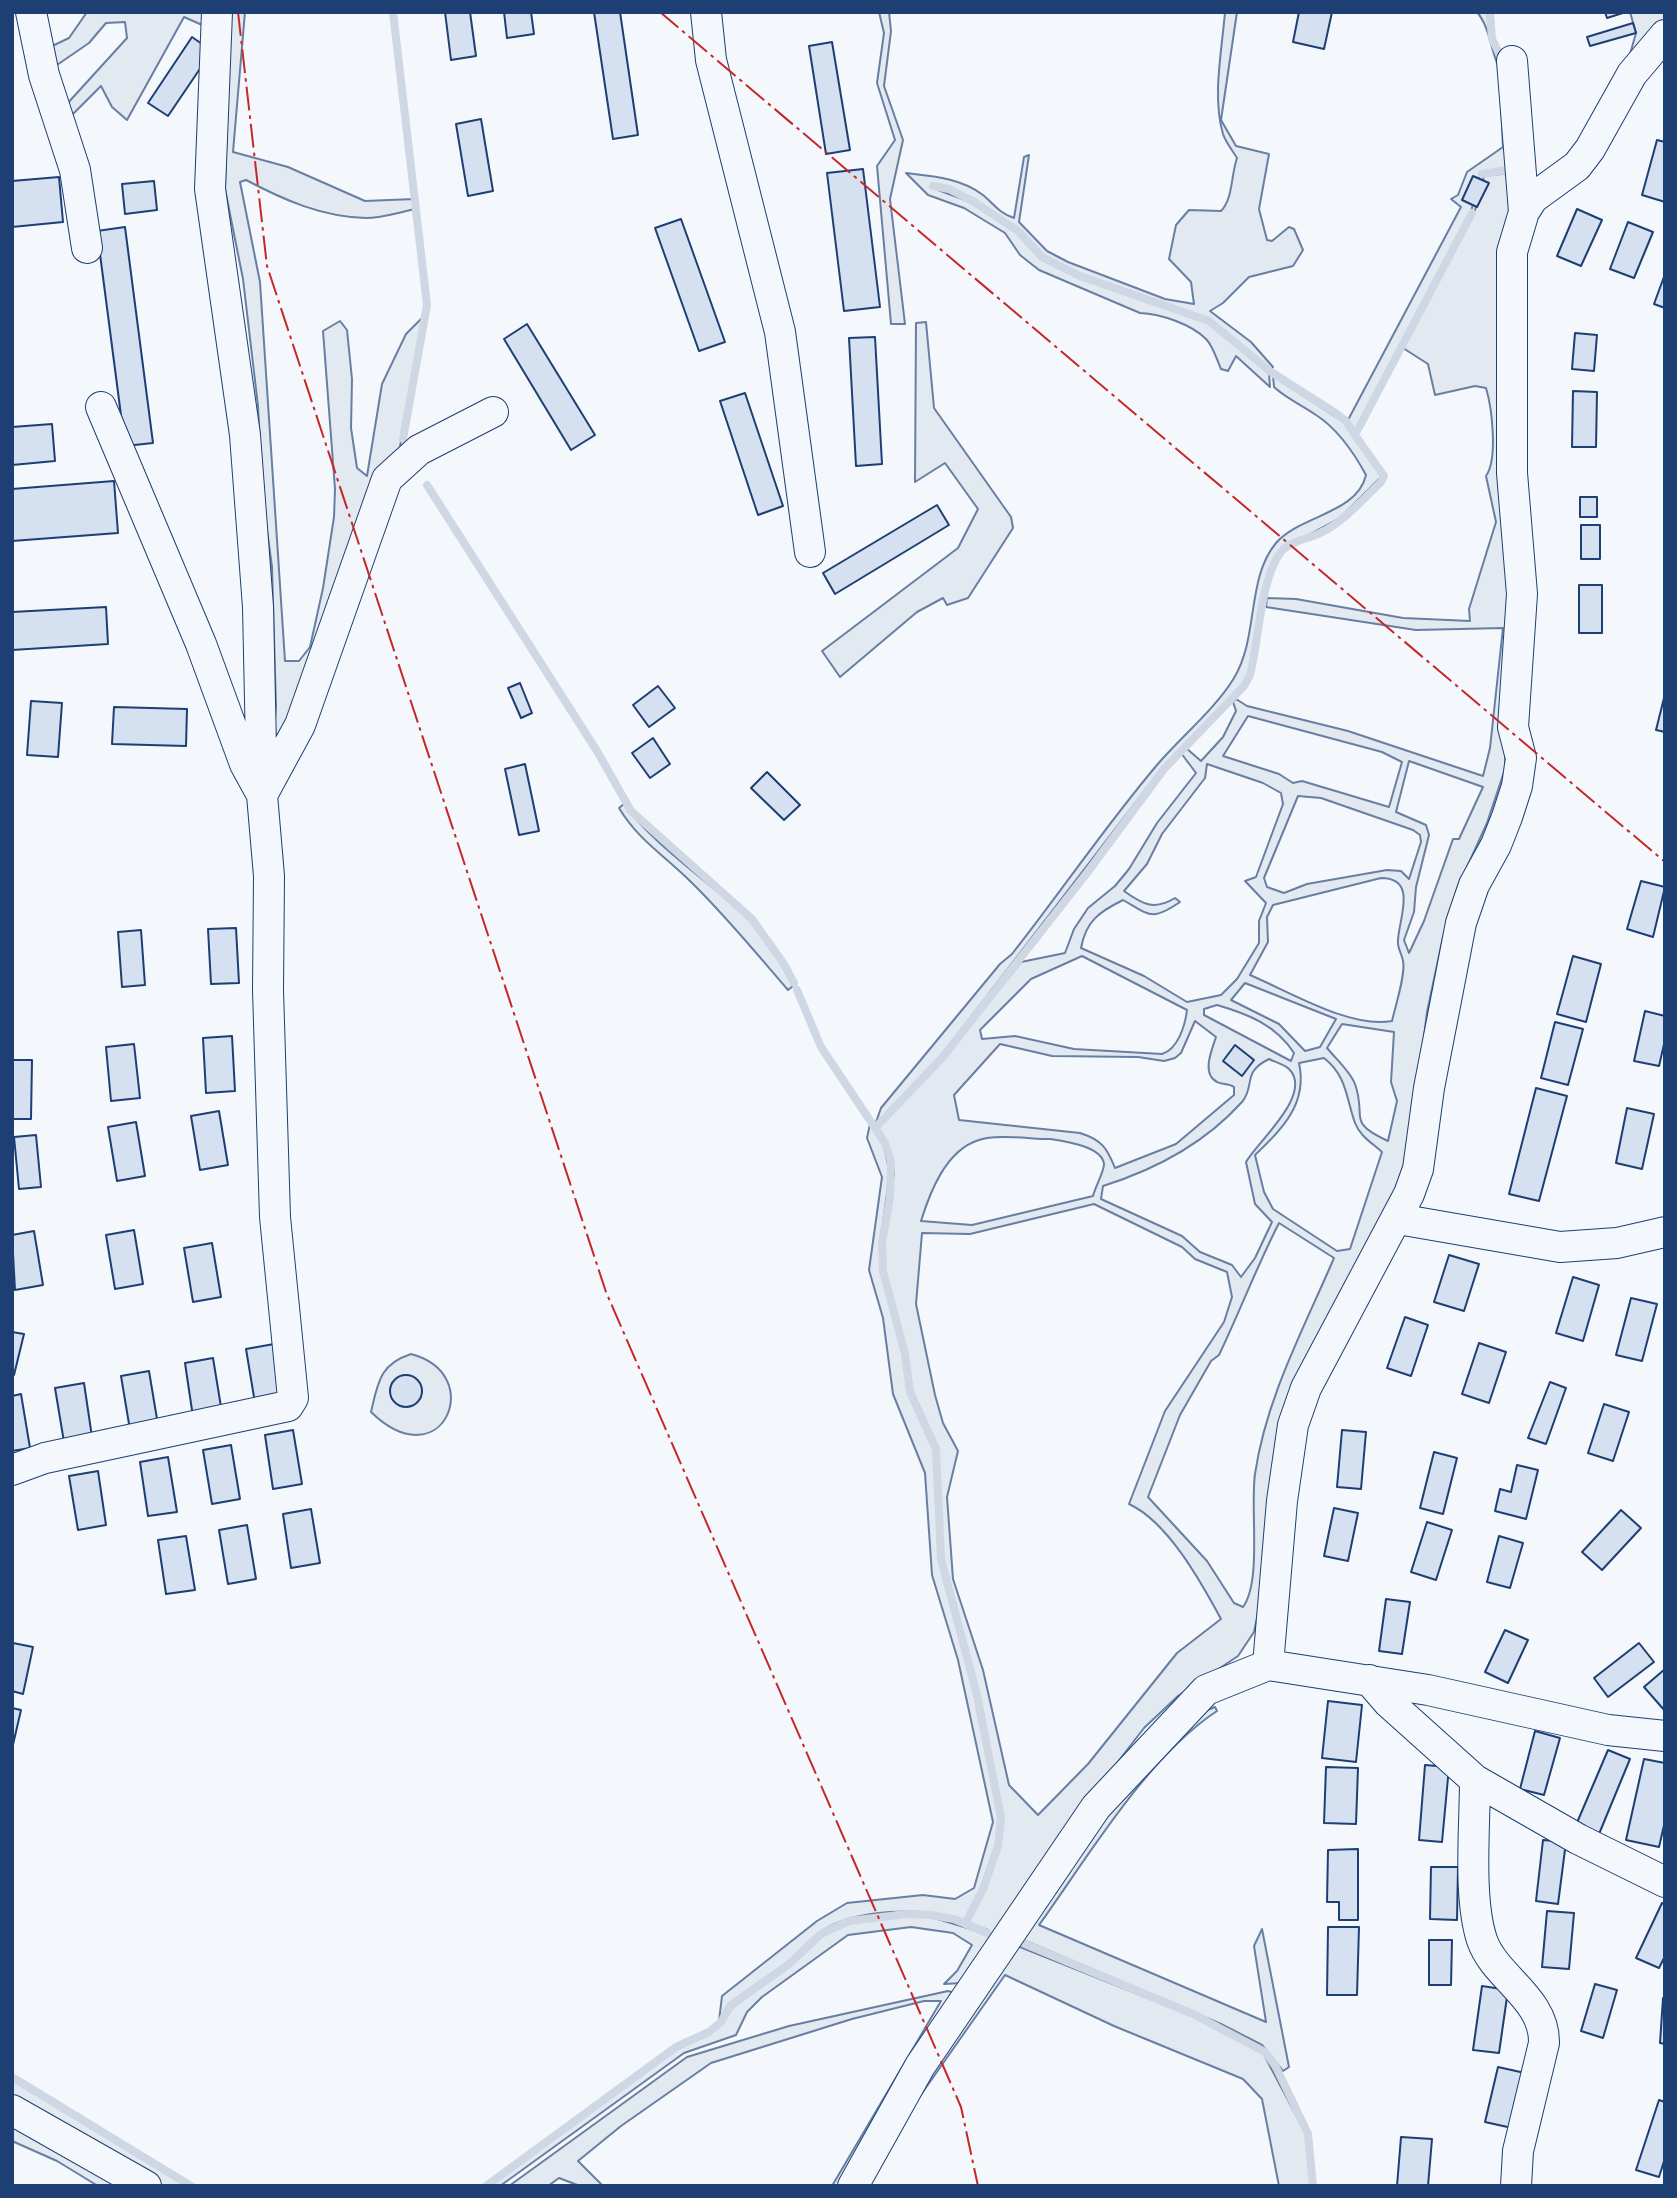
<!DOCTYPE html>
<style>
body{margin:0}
#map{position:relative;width:1677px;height:2198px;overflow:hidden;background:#f4f7fb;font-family:"DejaVu Sans",sans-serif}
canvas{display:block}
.frame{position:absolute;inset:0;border:14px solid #1d3f73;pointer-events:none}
</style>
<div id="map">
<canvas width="1677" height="2198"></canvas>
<div class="frame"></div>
</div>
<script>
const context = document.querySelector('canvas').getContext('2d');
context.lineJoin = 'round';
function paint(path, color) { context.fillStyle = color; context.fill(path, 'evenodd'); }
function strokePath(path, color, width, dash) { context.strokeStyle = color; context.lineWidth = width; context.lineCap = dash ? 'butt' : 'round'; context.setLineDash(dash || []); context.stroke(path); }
const green = new Path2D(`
 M87,12H209V28L184,17L127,120L112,107L101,86L70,117L66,105L127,38L125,22L106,23L89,43L54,67L48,48L69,38Z
 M230,12H245L233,152L288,167L365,201L414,199L416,209C400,212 382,218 366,218C322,217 284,200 246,180L240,182L260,282L285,661H299L310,647L323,588L334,517L335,489L323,331L340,321L347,330L352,379L351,428L357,468L367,476L382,384L406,334L425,315L399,452L336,613L272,756L276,707L272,567L263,501L258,406L243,279L225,189Z
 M879,12H889L891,31L884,86L903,140L890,199L905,324H891L877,166L895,140L877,83L884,33Z
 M1225,12H1237L1221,120L1236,146L1269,154L1259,209L1267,240L1272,241L1289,227L1294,229L1303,250L1293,266L1249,277L1223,303L1210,311L1251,342L1273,367L1271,370L1210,319L1080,275L1043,256L1019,229L989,212L976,200L949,187H930L973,203L1016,232L1041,259L1079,278L1208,323L1269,373L1270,387L1236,356L1228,371L1221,369C1217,360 1213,346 1206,339C1191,324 1161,314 1140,313L1039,270L1020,255L1005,233L964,208L928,195L906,173C932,176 961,178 983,195C994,204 999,213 1014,218L1024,157L1029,155L1019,222L1047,251L1068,262L1165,299L1194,304L1191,282L1169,259L1176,225L1189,210L1221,211C1233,199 1231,175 1237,158C1233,151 1226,143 1223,134C1212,97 1222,50 1225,12Z
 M1477,12H1487L1490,39L1502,65L1503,76C1490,55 1492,30 1477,12Z
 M1630,12H1665V22L1627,65L1636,33Z
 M1501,102L1510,169L1481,172L1471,212L1355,431L1348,420L1461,207L1451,199L1458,195L1467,172L1503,147Z
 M1510,173L1512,197L1499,262L1509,550L1505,769L1487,823L1457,889L1443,937L1427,1012L1408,1168L1312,1356L1254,1632L1238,1656L1178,1696L1144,1728L1100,1785L962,1983L944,1984L957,1971L972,1945L953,1933L911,1927L848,1935L762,1997L747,2012L736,2035L684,2053L500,2186H490L677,2049L710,2034L733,2007L789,1967L822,1936L850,1923L906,1915L931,1917L987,1934L988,1930L968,1923L985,1890L1000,1846L1003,1818L979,1695L943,1559L938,1448L912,1391L907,1353L885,1270L884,1243L894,1173L887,1142L878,1128L943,1059L1021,962L1065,953L1074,929L1088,908L1115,886L1129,869L1157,823L1196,773L1181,753L1186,748L1201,761L1223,737L1236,711L1233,702L1236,699L1247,706L1348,731L1483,776L1490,748L1503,628L1416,630L1266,607L1267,598L1296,599L1403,618L1470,621L1469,609L1496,522L1486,476C1498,459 1492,408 1486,388L1475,386L1435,395L1428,364L1403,348L1474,214L1484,176ZM1248,716L1382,752L1402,762L1389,807L1302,781L1293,783L1279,774L1223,756ZM1409,761L1483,787L1459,839H1453L1424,921L1409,953L1404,940L1414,912L1416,887L1429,835L1426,825L1396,812ZM1207,764L1263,783L1281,793L1283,804L1256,877L1245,881L1266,903L1259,921V943L1237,979L1221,995L1187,1002L1144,976L1081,948C1086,921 1099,912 1123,900C1151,916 1152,921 1180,902L1175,898C1154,911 1142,904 1124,891L1147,864L1162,834L1205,778ZM1298,796L1321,798L1413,830L1420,835L1421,842L1409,879L1401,871L1387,870L1307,884L1284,893L1267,887L1264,878ZM1381,878C1418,878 1399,918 1398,940C1397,949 1402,953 1403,961C1406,974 1395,1007 1392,1021C1351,1029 1290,992 1250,975L1268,942L1267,917L1273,905ZM1082,956L1187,1010C1185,1026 1178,1049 1162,1054L1074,1049L1015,1036L982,1039L980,1030L1031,979ZM1245,983L1336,1019L1320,1047L1305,1051L1279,1024L1231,1000ZM1217,1005C1248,1014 1276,1025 1294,1053L1291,1061L1204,1015V1009ZM1195,1021L1216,1037C1212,1049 1201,1074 1217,1082C1222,1085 1228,1083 1234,1087V1095L1176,1144L1115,1168C1107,1148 1102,1140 1080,1133L959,1120L954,1095L1000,1044L1052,1056L1138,1057L1164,1061L1175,1058L1181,1053ZM1342,1024L1394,1032L1391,1082L1397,1101L1388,1141C1346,1122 1367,1118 1355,1084C1350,1071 1336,1059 1327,1048ZM1324,1058C1347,1076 1346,1098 1355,1123C1360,1136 1372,1143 1382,1152L1350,1249L1337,1251L1273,1209L1264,1192L1255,1155C1282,1129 1308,1104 1299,1063ZM1269,1059C1275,1062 1285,1065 1289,1069C1314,1094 1257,1142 1246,1162L1255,1204L1272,1222L1255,1258L1241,1277L1232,1265L1200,1252L1182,1236L1101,1199L1103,1186C1154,1170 1205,1143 1242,1102C1256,1085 1241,1073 1269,1059ZM1050,1139C1063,1141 1102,1146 1104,1164C1104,1172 1095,1187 1093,1196L972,1225L921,1221C930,1192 946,1150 979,1140C996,1134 1031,1139 1050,1139ZM1094,1204L1182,1247L1195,1259L1227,1272L1232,1297L1224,1322L1165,1411L1129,1504C1168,1522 1201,1582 1221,1619L1177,1653L1088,1764L1038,1815L1009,1785L983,1670L953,1579L947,1497L958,1451L943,1423L935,1395L916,1304L922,1233L970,1234ZM1279,1223L1334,1258C1304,1328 1266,1398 1255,1474C1250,1508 1262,1581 1243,1607L1234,1603L1207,1561L1148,1497L1180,1415L1211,1361L1219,1355C1240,1311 1257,1266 1279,1223Z
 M926,322L934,408L1011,517L1013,528L968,598L947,605L943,598L917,612L840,677L822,651L958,548L978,509L945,463L915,482L916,323Z
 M1273,376L1345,423L1382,476L1340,518L1278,552L1268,575L1249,674L1242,685L1162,768L940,1057L875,1125L881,1108L1000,964L1012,954C1061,892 1106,825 1157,765C1181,737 1216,708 1234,678C1259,637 1246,579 1276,543C1300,515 1357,514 1366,475C1354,453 1338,429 1316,415C1302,405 1287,399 1274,387Z
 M624,804C652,844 712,884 748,918C767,937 781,963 793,986L788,990C756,953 726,916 690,881C664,855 639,841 619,808Z
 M870,1124L883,1143L890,1173L880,1243L881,1271L903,1354L908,1392L934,1449L939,1559L975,1696L999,1819L996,1845L981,1888L964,1921C926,1906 853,1908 819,1933C805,1944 794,1959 779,1969C757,1986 735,1997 719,2021L722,1996L817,1921L847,1903L923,1895L955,1899L974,1888L993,1822L958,1660L932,1575L925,1473L893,1394L883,1318L869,1270L882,1177L867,1138Z
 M411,1354C488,1374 442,1481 371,1412C378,1382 380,1364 411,1354Z
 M1215,1707L1217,1711C1148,1756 1088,1857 1039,1925L1266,2022L1254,1946L1262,1929L1289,2067L1283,2071L1262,2045L1221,2024L1021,1939L1104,1818L1205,1711Z
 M1015,1945L1193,2016L1263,2053L1306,2134L1311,2186H1279L1262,2099L1243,2079L1114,2026L1005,1975L873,2163Z
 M948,1991L956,1993L845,2186H832L941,2001H924L852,2019L711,2063L621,2126L578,2161L603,2186H580L559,2178L548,2186H509L687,2057L789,2026Z
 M12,2079L187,2186H162L12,2101Z
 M12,2119L126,2186H98L57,2161L12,2141Z`);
const stream = new Path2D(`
 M393,12L427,305L403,439
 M1490,12L1492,39L1500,55
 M1482,174L1513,169
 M933,186L949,189L974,202L1018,231L1042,257L1080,276L1209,321L1271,372L1334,412L1346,421L1355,435
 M427,485L597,751L631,811L752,919L784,964L794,983
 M797,990L821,1047L885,1143L891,1162L890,1197L882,1243L883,1271L905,1354L910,1392L936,1449L941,1559L977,1695L1001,1818L998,1846L983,1889L965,1924
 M875,1128L942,1058L1087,873L1164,769L1244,686L1250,675C1259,640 1260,582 1280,553C1288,542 1307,539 1318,534C1343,523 1362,500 1381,482L1384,476L1355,435L1472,213
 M1025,1944L1193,2014L1265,2052L1276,2067L1308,2134L1313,2186
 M12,2077L191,2186
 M486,2186L676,2047L709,2032L721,2022L731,2005L788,1965L821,1934L849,1921L907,1914L931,1915L954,1919L987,1933`);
const building = new Path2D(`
 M445,12H470L476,56L451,60Z
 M504,12H531L534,34L507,38Z
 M594,12H620L638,135L613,139Z
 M1299,12H1332L1324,49L1293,42Z
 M1605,12H1626L1607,18Z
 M1633,23L1636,33L1590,46L1587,37Z
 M192,37L212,51L168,116L148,103Z
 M832,42L850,150L826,154L809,46Z
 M481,119L493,191L468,196L456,124Z
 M1657,140L1665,142V202L1642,195Z
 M863,169L880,307L844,311L827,173Z
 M1473,176L1489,183L1477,207L1462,200Z
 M59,177L63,222L12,227V181Z
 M154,181L157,210L125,214L122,184Z
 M1577,209L1602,220L1581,266L1557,256Z
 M681,219L725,342L699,351L655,228Z
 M1628,222L1653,232L1634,278L1610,269Z
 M125,227L153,443L125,446L97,231Z
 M1665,274V308L1654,304Z
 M527,324L595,435L571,450L504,339Z
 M1575,333L1597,335L1594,371L1572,369Z
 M875,337L882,464L856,466L849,338Z
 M1573,391L1597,392L1596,447H1572Z
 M745,393L783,506L758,515L720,401Z
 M52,424L55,461L12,465V427Z
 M114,481L118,533L12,541V489Z
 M1580,497H1597V517H1580Z
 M937,505L949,525L835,594L823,573Z
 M1581,525H1600V559H1581Z
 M1579,585H1602V633H1579Z
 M106,607L108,644L12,650V612Z
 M520,683L532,713L521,718L508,688Z
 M658,686L675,708L649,727L633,705Z
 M1665,694V732L1656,730Z
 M31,701L62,703L58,757L27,755Z
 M114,707L187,709L186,746L112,744Z
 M653,738L670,764L650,778L632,753Z
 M525,764L539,831L519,835L505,769Z
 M767,772L800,805L784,820L751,788Z
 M1641,881L1665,887L1653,937L1627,929Z
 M236,928L239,983L211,984L208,929Z
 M141,930L145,985L122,987L118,932Z
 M1573,956L1601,964L1586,1022L1557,1014Z
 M1645,1011L1665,1016V1040L1659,1066L1634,1061Z
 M1555,1022L1583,1029L1568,1085L1541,1078Z
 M232,1036L235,1091L206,1093L203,1038Z
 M134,1044L140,1098L111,1101L106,1047Z
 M1235,1045L1254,1060L1242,1076L1223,1061Z
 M12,1060H32L31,1119H12Z
 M1536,1088L1567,1096L1539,1201L1509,1194Z
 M1627,1108L1654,1114L1642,1169L1616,1163Z
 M219,1111L228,1165L200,1170L191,1116Z
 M136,1122L145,1176L117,1181L108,1127Z
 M36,1135L41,1187L19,1189L14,1137Z
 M134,1230L143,1284L115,1289L106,1235Z
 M34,1231L43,1285L15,1290L12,1235Z
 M212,1243L221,1297L193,1302L184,1248Z
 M1449,1255L1479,1264L1464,1311L1434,1302Z
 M1573,1277L1599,1285L1583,1341L1556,1333Z
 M1631,1298L1657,1304L1642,1361L1616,1355Z
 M1405,1317L1428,1325L1411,1376L1387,1368Z
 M12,1332L24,1334L14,1375H12Z
 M1479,1343L1506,1352L1489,1403L1462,1394Z
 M274,1344L283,1398L255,1403L246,1349Z
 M213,1358L222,1413L193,1417L185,1363Z
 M149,1371L158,1425L130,1430L121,1376Z
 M390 1391a16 16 0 1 1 32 0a16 16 0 1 1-32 0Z
 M1550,1382L1566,1388L1546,1444L1528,1438Z
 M84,1383L92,1437L64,1442L55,1388Z
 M21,1394L30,1448L12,1451V1396Z
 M1604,1404L1629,1412L1613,1461L1588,1453Z
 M293,1430L302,1484L273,1489L265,1435Z
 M1342,1430L1366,1432L1361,1489L1337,1487Z
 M231,1445L240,1499L212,1504L203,1450Z
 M1434,1452L1457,1458L1443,1514L1420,1508Z
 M168,1457L177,1512L148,1516L140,1462Z
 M1517,1465L1538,1470L1526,1519L1495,1511L1500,1489L1511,1492Z
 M98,1471L106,1525L78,1530L69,1476Z
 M1334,1508L1358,1513L1348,1561L1324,1556Z
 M311,1509L320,1563L291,1568L283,1514Z
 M1621,1510L1641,1528L1602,1570L1582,1552Z
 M1427,1522L1452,1530L1436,1580L1411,1572Z
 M247,1525L256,1579L228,1584L219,1530Z
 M186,1536L195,1590L166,1594L158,1540Z
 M1499,1536L1523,1543L1510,1588L1487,1582Z
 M1386,1599L1410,1602L1402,1654L1379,1651Z
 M1505,1630L1528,1640L1508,1683L1485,1672Z
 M13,1643L33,1647L23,1694L12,1691Z
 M1639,1643L1654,1662L1608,1697L1594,1678Z
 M1665,1669V1711L1644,1687Z
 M1328,1701L1362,1705L1356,1762L1322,1758Z
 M12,1708L21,1710L12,1749Z
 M1535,1731L1560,1738L1544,1795L1520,1789Z
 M1608,1750L1630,1759L1599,1834L1576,1825Z
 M1644,1759L1665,1763V1821L1659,1847L1626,1840Z
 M1425,1765L1449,1767L1442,1842L1419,1840Z
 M1326,1767L1358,1768L1356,1824L1324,1823Z
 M1543,1840L1566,1842L1558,1904L1536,1901Z
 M1358,1849V1920H1339V1902H1327L1328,1850Z
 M1431,1867H1458L1457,1920L1430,1919Z
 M1662,1903L1665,1905V1956L1659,1968L1636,1958Z
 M1547,1911L1574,1913L1569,1969L1542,1967Z
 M1328,1927H1359L1357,1995H1327Z
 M1429,1940H1452L1451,1985H1429Z
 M1595,1984L1617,1990L1603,2038L1581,2031Z
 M1482,1986L1508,1990L1499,2053L1473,2050Z
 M1663,1998H1665V2044L1660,2043Z
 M1498,2067L1525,2073L1512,2128L1485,2122Z
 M1659,2100L1665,2102V2158L1659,2177L1636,2170Z
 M1401,2137L1432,2139L1428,2186H1397Z`);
const minor = new Path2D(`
 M31,12L44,75L75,170L87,248
 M706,12L711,60L780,332L810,552
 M1512,61L1524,212
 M101,407L201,644L245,764L262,795L300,725L387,479L419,450L493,412
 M1398,1219L1560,1247L1617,1243L1665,1232
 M12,1470L45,1458L288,1406L293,1398L275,1217L268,990L269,876L262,795L258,607L245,435L210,189L217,12
 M1268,1665L1282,1501L1293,1425L1306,1388L1409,1194L1418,1169L1429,1088L1461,923L1474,885L1496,845L1507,817L1517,786L1521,758L1513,727L1522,594L1512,473V252L1524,212L1533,198L1577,166L1590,149L1632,74L1665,35
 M1369,1680L1388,1702L1475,1780L1578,1839L1665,1882
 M1475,1780C1475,1825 1468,1898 1482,1940C1495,1978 1545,1998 1544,2043L1518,2151L1516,2186
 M12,2110L146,2186
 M853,2186L920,2066L1096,1807L1206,1690L1268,1665L1428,1690L1608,1730L1665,1736`);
const power = new Path2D(`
 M238,12L267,266L606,1292L961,2107L978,2186
 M660,12L1665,862`);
paint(green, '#e3e9f0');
strokePath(green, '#687fa3', 2);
strokePath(stream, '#cfd7e4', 8);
paint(building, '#d5e0f0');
strokePath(building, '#1d3f73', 2);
strokePath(minor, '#1d3f73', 32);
strokePath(minor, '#f4f7fb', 30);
strokePath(power, '#c62828', 2, [24, 5, 3.5, 5]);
</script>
